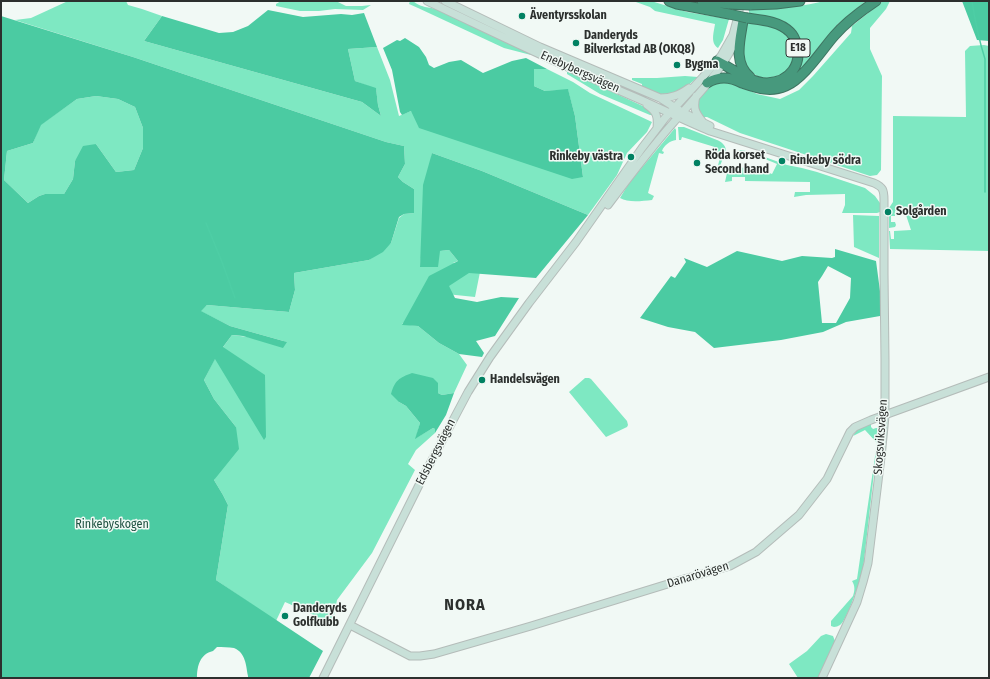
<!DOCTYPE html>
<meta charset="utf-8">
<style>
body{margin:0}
#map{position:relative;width:990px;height:679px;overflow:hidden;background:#f1f9f5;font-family:"Fira Sans Condensed",sans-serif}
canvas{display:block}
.frame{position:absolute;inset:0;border:2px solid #2c302e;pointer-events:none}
</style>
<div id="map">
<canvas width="990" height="679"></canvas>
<div class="frame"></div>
</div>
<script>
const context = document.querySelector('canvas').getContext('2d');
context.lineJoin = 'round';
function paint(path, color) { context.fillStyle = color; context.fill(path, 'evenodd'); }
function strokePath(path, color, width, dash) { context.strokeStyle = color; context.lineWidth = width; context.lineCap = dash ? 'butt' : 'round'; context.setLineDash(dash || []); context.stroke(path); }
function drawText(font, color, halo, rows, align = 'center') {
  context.font = font + ' "Fira Sans Condensed",sans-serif'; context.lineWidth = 3; context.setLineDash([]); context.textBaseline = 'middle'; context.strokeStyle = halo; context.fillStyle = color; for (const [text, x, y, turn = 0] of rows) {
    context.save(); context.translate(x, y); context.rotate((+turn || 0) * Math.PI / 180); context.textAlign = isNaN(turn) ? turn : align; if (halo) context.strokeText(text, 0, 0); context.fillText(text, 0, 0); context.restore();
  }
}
const green = new Path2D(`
 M68,1H126L128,5L142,9L162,16L144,41L362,102L381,116L378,105L376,89L355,81L348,49L377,47L390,80L399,116L411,111L583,177L575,116L568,90L545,91L534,86V69H547L573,82L590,93L652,122L647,132L627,153L617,175L588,215L482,171L432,153L420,267L440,251L449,250L458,261L453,263L481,267L475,297L446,294L402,324L418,326L439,343L459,354L467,365L454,393L442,395L438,393L399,402L406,406L420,423L416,438L433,428L435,429V433L416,450L408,464L415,470L372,553L337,600L332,626L308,612L285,602L276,621L216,580L228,505L223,495L214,480L236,427L214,399L204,380L215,358L232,335L287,342L230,326L200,311L207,305L289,312L295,290L294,273L369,260L391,243L399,218L404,214L414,213V189L403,182L398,177L405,164L404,146L386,142L133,57L15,20L31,18Z
 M281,1H336L346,6H362L371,5L363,10L335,9L319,11H300L276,6V4Z
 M410,1C415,1 417,5 422,6C426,8 430,7 435,9L530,53L531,55L504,48L418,8L409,4Z
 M633,1H651L687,12L729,19L723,40L718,48C710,43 714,32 715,24L655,11L650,7Z
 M824,1H866L838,24L821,44L801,69L796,71L802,61L801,45L795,33L783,23L769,17L749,14V8C774,10 800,7 824,1Z
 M883,1H890L886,9L870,28V49L882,76L881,170L877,175L870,176L740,133L707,117H704L698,112L696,105L698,98L707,87L716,83L726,82L736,84L757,94L780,99L799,90L813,76L851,33L852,26Z
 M748,21C756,22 767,23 775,27C789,33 799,52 791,67C786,75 769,80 760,77C753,75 746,67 744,60C741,48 745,33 748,21Z
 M984,45L989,46V251L890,249L889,231H890L891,239H894V231L911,230L906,215H901V211H895V216H891V222H895L896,225L895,227L889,228V208L893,202V116L966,117L965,51L970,46Z
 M567,71L647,108L654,115H650L600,94L567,74Z
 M685,76L698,77L680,92L663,96L642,88V84L632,80V78H657Z
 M96,96L118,99L135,107L143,128V148L134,170L116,172L96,144L75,161L73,179L64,194H45L39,196L28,203L4,180L7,151L33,143L40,125L77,99Z
 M678,127H684L717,140C722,142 725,145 726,150L717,174H713L716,173L721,154L717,152L718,148L682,137L681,140H679Z
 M675,128L676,130V140C670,141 664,145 662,151L664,152L663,154L659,153L648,193L654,196L652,200C642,201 628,203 620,198L629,183Z
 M741,150L751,152L787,165L802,168L817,172L865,188L875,196L880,203V212L877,213H842L845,205V194L806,195L794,197L795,192H810V182L745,181V177H732V181L725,182L727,173L740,168L748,167H754L772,174L777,164C765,159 753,153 740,153L737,159H732L736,152Z
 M853,215L879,216V258L854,247Z
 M585,378H589L591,379L627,421L628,425L627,427L606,437L569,392Z
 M871,423V427L873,429L876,428H879L863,570C860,580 847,621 840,625C838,626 836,627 834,627L831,626V621L853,596C855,590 855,586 852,581L857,579L877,443L865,430L853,436L857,430Z
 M826,634L833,636L835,641L819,678H798L789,664L807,651L821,636Z`);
const forest = new Path2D(`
 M962,1H989V41L977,40Z
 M268,10L303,17L341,14L352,15L364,13L377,47L348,49L355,81L376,88L378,105L381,116L362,102L144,41L162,16L219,33L233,32L248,26Z
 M1,16L133,57L386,142L404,146L405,164L398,177L403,182L414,189V213L404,214L399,217L391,243L383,252L369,260L294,273L295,290L289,312L207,305L201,311L230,326L287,342L283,348L243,336L232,335L223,347L265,375L266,437L264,440L215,359L204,380L214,399L236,427L239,449L214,480L223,495L228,505L216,580L323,651L309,678H248V676C246,666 246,653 234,648C229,647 222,647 217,647L213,651C200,654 197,666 197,678H1ZM96,96L118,99L135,107L143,128V148L134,170L116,172L96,144L83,146L75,161L73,179L64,194H45L39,196L28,203L4,180L7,151L33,143L41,125L77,99Z
 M405,38L419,47L426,57L429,65L434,68L449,62L461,60L483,73L512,61L526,58L547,69H534V86L545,91L568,89L575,116L583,177L572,179L419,128L411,111L402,115L400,112L392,70L383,48L397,40L400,41Z
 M432,153L482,171L588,215L536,278L469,273L449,286L455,298L477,302L501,297L519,298L495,336L476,341L484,353L482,357L459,354L439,343L418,326L402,325L429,276L458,261L449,250L440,251L438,267H420L423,185Z
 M835,249L876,261L880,291V316L846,322L823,332L781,340L714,348L695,332L668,327L640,318L671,276L675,278L686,262L684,258L707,267L737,251L782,261L802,256L832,258L835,257ZM828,266L851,278L850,298L836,323H822L818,282L822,276Z
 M412,373L433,378L438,383V393L442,395L454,393L446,415L435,433V429L433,428L415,439L420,423L406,406L399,402L391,394C395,380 399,378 412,373Z`);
const stream = new Path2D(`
 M972,1C975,21 979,40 985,59V192
 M206,223L222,262L235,298`);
const secondary = new Path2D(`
 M427,1C495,33 563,66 632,96C658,107 683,120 710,131L874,183C883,187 884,190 884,200V274L885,359V416L881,457L868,563L863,582L857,602L822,678
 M445,1L540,47L660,98L682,112L710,126
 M696,96C693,108 695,112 702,121
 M660,98C672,98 679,95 689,88
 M647,105C657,112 658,116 657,128
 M608,205C629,177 650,149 673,123C696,96 726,68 738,34
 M350,625L410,656H420L434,654L531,626L684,579L730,566L756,552L799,515L827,479L850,432L855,427L871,420L989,377
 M323,678L424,475L468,392L490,357L529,303L576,242L642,148L665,118L703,77L721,56L733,35L737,20L741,1`);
const highway = new Path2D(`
 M669,1L677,4L729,14
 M702,1L729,4
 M750,5L776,4L800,1
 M743,21C740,40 733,63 750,77
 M717,61C731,68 751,83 767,83C790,82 803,64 796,43C795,39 793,35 790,32C779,21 761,20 747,18
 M707,83C712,80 718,78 724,78C730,78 736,80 742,83C757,88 770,93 786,86C804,78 821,51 834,36C846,22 861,11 876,1`);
const highwayBridge = new Path2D(`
 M729,4L750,5
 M729,14L747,18`);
const markers = [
 [522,16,4,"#018162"],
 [576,43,4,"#018162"],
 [677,65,4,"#018162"],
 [631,157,4,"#018162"],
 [782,161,4,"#018162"],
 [697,163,4,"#018162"],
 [888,212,4,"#018162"],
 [482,380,4,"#018162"],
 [285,616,4,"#018162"]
];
const shields = [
 [798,48,24]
];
const shieldNames = [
 ["E18",798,48]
];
const poiNames = [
 ["Äventyrsskolan",530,16],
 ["Danderyds",584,36],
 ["Bilverkstad AB (OKQ8)",584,50],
 ["Bygma",685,65],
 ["Röda korset",705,156],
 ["Second hand",705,170],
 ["Rinkeby västra",623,157,"right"],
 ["Rinkeby södra",790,161],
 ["Solgården",896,212],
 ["Handelsvägen",490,380],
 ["Danderyds",293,609],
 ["Golfkubb",293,623]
];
const streetNames = [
 ["Enebybergsvägen",580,72,24],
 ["Skogsviksvägen",881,437,-86],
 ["Edsbergsvägen",436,452,-63],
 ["Danarövägen",698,575,-17]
];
const parkNames = [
 ["Rinkebyskogen",112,525]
];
const districtNames = [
 ["NORA",465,606]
];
paint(green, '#7ee8c2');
paint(forest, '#4bcba2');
strokePath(stream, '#4ecea5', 1.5);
strokePath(secondary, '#b4bcb9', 9);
strokePath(highway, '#3e7461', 11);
strokePath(secondary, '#c8e0d8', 7);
strokePath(highway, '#47997d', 9);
strokePath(highwayBridge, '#3e7461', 11, []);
strokePath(highwayBridge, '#47997d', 9);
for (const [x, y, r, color] of markers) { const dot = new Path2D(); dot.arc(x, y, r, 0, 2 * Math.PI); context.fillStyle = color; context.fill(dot); strokePath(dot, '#f1f9f5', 1.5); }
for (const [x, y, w] of shields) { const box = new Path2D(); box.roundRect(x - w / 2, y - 9, w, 18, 3); context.fillStyle = '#f1f9f5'; context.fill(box); strokePath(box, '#2c302e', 1); }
drawText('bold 11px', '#2c302e', null, shieldNames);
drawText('bold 12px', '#2c302e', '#f1f9f5', poiNames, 'left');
drawText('12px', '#2c302e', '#f1f9f5', streetNames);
drawText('12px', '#1e5241', '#f1f9f5', parkNames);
context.letterSpacing = '1px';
drawText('bold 16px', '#2c302e', '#f1f9f5', districtNames);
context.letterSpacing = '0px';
</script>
